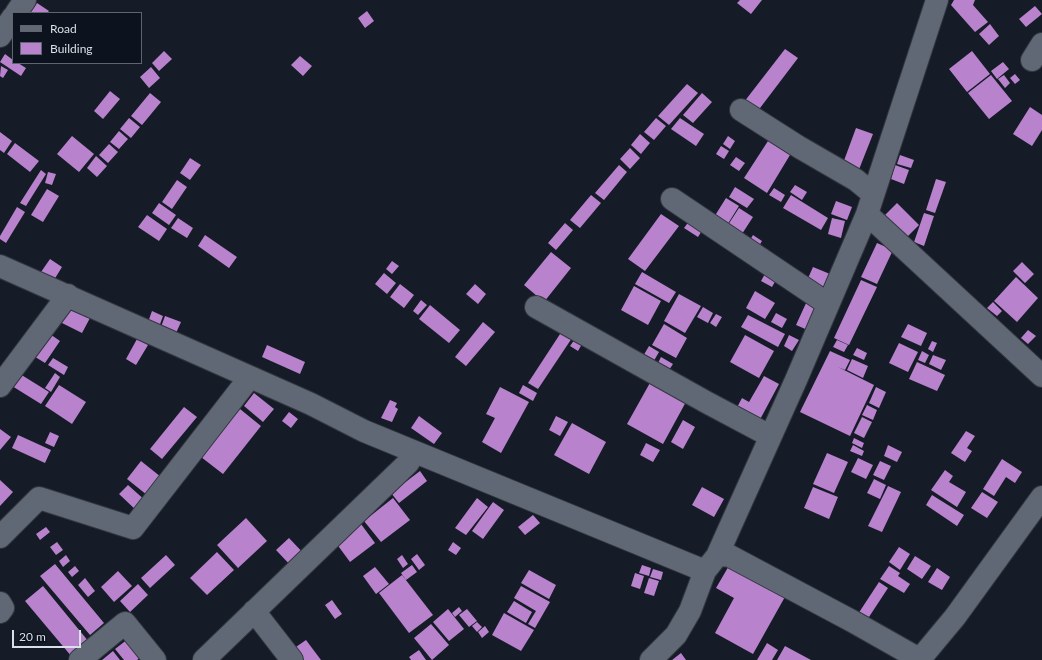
<!DOCTYPE html>
<style>
body{margin:0}
#map{position:relative;width:1042px;height:660px;overflow:hidden;background:#161c27;font-family:Lato,sans-serif}
canvas{display:block}
.legend{position:absolute;left:12px;top:12px;width:130px;height:52px;box-sizing:border-box;background:#0d131e;border:1px solid #5f656e;margin:0;padding:5px 7px;list-style:none;font-size:12px;color:#dbdfe7}
.legend li{display:flex;align-items:center;gap:8px;height:20px}
.legend b{width:20px;border:1px solid #5f656e}
.scale{position:absolute;left:12px;top:630px;width:69px;height:18px;box-sizing:border-box;border:2px solid #dbdfe7;border-top:0;padding-left:5px;font-size:12px;line-height:14px;white-space:nowrap;color:#dbdfe7;-webkit-text-stroke:3px #0d131e;paint-order:stroke}
</style>
<div id="map">
<canvas width="1042" height="660"></canvas>
<ul class="legend">
<li><b style="height:5px;background:#606876"></b>Road</li>
<li><b style="height:11px;background:#b882cd"></b>Building</li>
</ul>
<div class="scale">20 m</div>
</div>
<script>
const context = document.querySelector('canvas').getContext('2d');
context.lineJoin = 'round';
function paint(path, color) { context.fillStyle = color; context.fill(path, 'evenodd'); }
function strokePath(path, color, width, dash) { context.strokeStyle = color; context.lineWidth = width; context.lineCap = dash ? 'butt' : 'round'; context.setLineDash(dash || []); context.stroke(path); }
const building = new Path2D(`
 M740,0H762L751,14L737,3Z
 M954,0H975L973,5L988,22L975,32L951,5Z
 M37,3L49,11L47,13H30Z
 M1035,6L1042,14L1026,27L1019,19Z
 M367,11L374,21L365,28L358,18Z
 M990,24L999,36L989,45L979,34Z
 M785,49L798,58L757,112L744,102Z
 M164,51L172,59L159,71L152,63Z
 M972,51L990,74L967,92L949,69Z
 M5,54L13,60V63H18L26,68L21,76L0,62Z
 M300,56L312,66L303,76L291,65Z
 M1003,62L1009,69L997,79L991,71Z
 M1,66L8,70L3,78L0,76Z
 M151,67L160,78L149,88L140,77Z
 M1015,74L1020,80L1015,84L1010,78Z
 M991,75L1012,101L989,119L968,93Z
 M1004,75L1010,83L1005,88L998,79Z
 M687,84L698,93L669,125L658,116Z
 M110,91L120,99L103,119L94,111Z
 M150,93L161,102L142,125L131,116Z
 M702,93L712,102L693,123L683,115Z
 M1030,107L1042,115V130L1032,146L1013,134Z
 M129,118L140,127L131,138L120,129Z
 M656,118L666,126L654,140L644,132Z
 M680,118L704,134L696,146L671,129Z
 M856,128L873,134L858,172L842,166Z
 M119,131L128,139L119,149L110,142Z
 M0,132L12,141L4,153L0,150Z
 M640,134L650,143L641,154L631,145Z
 M72,136L94,154L79,172L57,154Z
 M728,136L735,141L730,149L723,144Z
 M768,141L790,155L767,193L744,178Z
 M15,143L39,161L30,172L7,154Z
 M109,144L118,152L108,163L99,155Z
 M721,146L729,151L724,159L716,154Z
 M630,148L640,158L630,169L620,159Z
 M900,155L914,160L911,168L897,164Z
 M96,156L107,166L97,177L87,168Z
 M736,157L745,163L739,171L730,165Z
 M190,158L201,165L190,180L180,173Z
 M619,165L627,172L604,200L595,193Z
 M895,165L909,170L904,184L891,179Z
 M41,170L46,174L26,206L20,203Z
 M48,172L56,174L52,185L45,183Z
 M936,179L946,182L935,213L926,210Z
 M177,180L187,187L172,209L162,202Z
 M795,185L807,192L802,200L790,192Z
 M735,187L754,199L747,208L729,197Z
 M774,188L785,195L781,202L769,195Z
 M47,189L59,196L43,222L31,215Z
 M591,195L601,203L580,228L570,220Z
 M791,195L828,218L821,230L783,208Z
 M726,198L739,206L724,230L711,222Z
 M836,201L852,207L847,220L831,214Z
 M159,203L176,215L169,225L152,213Z
 M897,203L919,225L906,238L884,216Z
 M17,207L25,212L6,243L0,239V236Z
 M739,208L753,217L740,237L726,228Z
 M924,213L934,216L924,246L914,242Z
 M661,214L679,226L645,271L628,259Z
 M147,215L167,229L159,241L138,227Z
 M178,218L193,228L187,238L171,228Z
 M832,218L845,221L841,238L828,234Z
 M690,220L703,229L698,237L684,228Z
 M565,223L573,230L556,250L548,243Z
 M205,235L237,257L229,268L198,246Z
 M753,235L762,241L756,251L747,245Z
 M877,243L893,250L877,284L861,277Z
 M551,252L571,268L544,302L524,285Z
 M50,259L62,267L54,280L41,272Z
 M392,261L399,266L392,274L386,269Z
 M1022,262L1034,274L1025,283L1013,271Z
 M813,267L830,274L821,293L805,285Z
 M642,272L676,292L669,303L635,284Z
 M766,272L777,278L772,287L761,281Z
 M384,273L396,283L387,294L375,284Z
 M1016,277L1038,298L1017,322L994,301Z
 M861,280L877,287L849,345L834,338Z
 M400,284L414,295L404,308L390,297Z
 M475,284L486,294L478,304L466,294Z
 M634,286L661,301L648,325L621,310Z
 M755,291L775,303L765,319L746,308Z
 M679,294L701,306L685,333L664,321Z
 M421,300L427,305L418,315L413,311Z
 M807,301L821,307L810,331L796,325Z
 M993,302L1002,311L997,316L987,308Z
 M430,305L460,330L449,343L419,319Z
 M69,306L90,318L82,333L60,322Z
 M703,307L713,313L708,323L697,317Z
 M152,311L163,316L159,327L148,322Z
 M776,313L787,319L782,328L771,322Z
 M716,314L722,317L716,327L710,323Z
 M748,315L785,334L778,347L741,327Z
 M165,316L181,322L176,333L161,327Z
 M483,322L495,332L466,366L455,357Z
 M664,324L687,338L676,358L652,345Z
 M908,324L927,333L921,346L901,337Z
 M1028,330L1036,336L1028,344L1021,338Z
 M562,331L572,338L538,389L528,383Z
 M47,332L60,341L45,363L32,355Z
 M745,335L774,351L759,378L730,362Z
 M789,335L799,340L792,351L784,346Z
 M137,339L148,345L136,365L126,359Z
 M575,339L582,344L578,351L570,346Z
 M837,340L848,345L844,352L833,347Z
 M932,341L937,343L933,352L928,349Z
 M899,343L918,352L908,372L889,363Z
 M267,345L305,362L300,374L262,357Z
 M649,346L659,352L652,364L642,358Z
 M857,348L867,353L864,360L853,355Z
 M830,351L850,360L845,370L838,367L874,385L850,436L800,412Z
 M922,351L929,355L925,363L918,360Z
 M933,355L946,360L941,370L929,364Z
 M661,357L673,364L667,373L656,367Z
 M53,358L68,367L64,375L48,365Z
 M852,359L868,366L863,378L847,370Z
 M917,362L945,375L937,391L909,379Z
 M55,373L60,377L51,392L45,388Z
 M20,374L49,392L41,404L12,386Z
 M764,376L779,384L756,427L733,415L742,398L749,402Z
 M651,381L687,400L663,444L627,424Z
 M59,385L86,402L72,424L45,406Z
 M523,385L537,393L533,401L519,393Z
 M500,387L529,402L501,453L482,442L495,418L486,414Z
 M876,387L886,392L879,408L869,403Z
 M254,393L274,409L263,422L244,406Z
 M390,400L397,403L395,407L398,409L392,422L381,418Z
 M867,405L877,410L873,420L862,415Z
 M184,407L197,417L162,459L150,449Z
 M240,409L261,426L223,474L201,457Z
 M289,412L298,419L291,428L282,421Z
 M419,416L442,433L434,444L411,428Z
 M556,416L568,422L560,436L549,430Z
 M862,417L872,422L864,438L854,433Z
 M683,420L695,427L683,449L671,442Z
 M572,423L606,442L589,474L554,455Z
 M0,429L11,437L0,450Z
 M966,431L975,436L967,448L972,451L965,462L951,453Z
 M50,432L59,436L54,447L45,443Z
 M18,435L51,450L45,463L12,448Z
 M854,438L864,443L862,448L852,443Z
 M646,443L660,450L653,462L640,455Z
 M853,445L864,451L862,456L850,451Z
 M888,445L902,452L897,462L884,456Z
 M827,453L848,462L834,493L813,484Z
 M858,458L873,465L866,479L851,472Z
 M1002,459L1022,472L1015,483L1006,477L994,496L983,489Z
 M141,461L161,477L147,495L127,479Z
 M880,461L891,466L884,480L873,475Z
 M945,470L953,476L949,482L966,492L957,507L931,490Z
 M420,471L427,481L399,503L391,493Z
 M874,479L886,485L880,499L867,493Z
 M0,480L13,492L0,506Z
 M128,485L147,502L138,512L119,494Z
 M888,486L901,492L882,532L868,526Z
 M702,487L724,499L714,517L692,505Z
 M813,487L838,497L829,519L804,508Z
 M982,492L998,502L987,518L971,508Z
 M932,495L964,515L957,526L926,505Z
 M393,498L410,520L381,542L364,521Z
 M477,498L488,507L466,535L455,528Z
 M493,502L504,510L483,539L472,531Z
 M533,515L540,523L525,535L518,527Z
 M246,518L267,541L238,568L217,545Z
 M361,524L375,543L350,562L336,543Z
 M46,527L50,532L40,540L36,534Z
 M289,538L306,556L293,568L276,550Z
 M57,542L63,550L56,555L50,547Z
 M453,542L461,548L456,555L448,550Z
 M899,547L910,554L900,570L889,562Z
 M217,552L234,570L207,595L190,578Z
 M417,554L425,565L419,570L411,559Z
 M66,555L70,561L63,567L59,561Z
 M166,555L175,565L150,588L141,578Z
 M402,555L408,564L403,568L397,559Z
 M915,556L931,566L922,579L907,569Z
 M55,564L104,623L90,635L40,576Z
 M730,564L786,595L753,654L715,633L734,598L716,588Z
 M412,565L417,572L406,580L401,573Z
 M642,565L651,568L649,576L639,573Z
 M75,566L79,571L72,577L68,572Z
 M889,566L900,573L898,576L910,584L904,593L880,579Z
 M375,567L389,584L376,594L363,576Z
 M937,568L950,577L942,590L928,582Z
 M653,569L663,572L661,580L650,577Z
 M529,570L556,585L549,599L521,583Z
 M118,571L132,586L114,602L101,587Z
 M635,573L644,576L640,589L631,586Z
 M402,575L433,615L409,633L379,593Z
 M85,578L95,591L88,597L78,585Z
 M649,578L659,581L654,596L644,593Z
 M879,582L888,588L867,620L858,614Z
 M138,584L148,595L130,612L120,601Z
 M43,586L89,642L72,657L25,601Z
 M521,586L550,602L535,628L528,624L536,611L514,598Z
 M332,600L342,614L335,619L325,605Z
 M514,601L532,612L526,623L507,612Z
 M459,607L462,611L455,617L452,613Z
 M448,609L464,629L449,641L433,622Z
 M467,609L477,621L469,627L459,615Z
 M504,613L534,630L521,651L492,635Z
 M477,622L482,627L477,632L472,626Z
 M431,624L449,645L432,660L414,638Z
 M485,626L489,632L482,638L478,632Z
 M128,639L142,656L137,660H124L115,649Z
 M306,640L321,660H301L293,649Z
 M767,643L778,650L772,660H757Z
 M785,646L811,660H777Z
 M419,650L426,660H411L409,657Z
 M113,651L120,660H102Z
 M681,653L686,660H672Z`);
const street = new Path2D(`
 M16,13L25,0
 M0,36L13,17
 M1032,60L1042,44
 M741,110L799,147L856,180L873,194
 M672,199L828,304
 M867,214L1042,376
 M0,266L311,404L364,431L705,571
 M536,307L706,402L770,436
 M0,386L68,295
 M0,537L39,498L133,528L250,377
 M717,556L728,555L852,621L921,660
 M0,603L3,608L0,612
 M254,611L292,660
 M920,659L955,617L1042,497
 M80,660L125,623L155,660
 M204,660L408,463L415,452
 M651,660L676,635L690,611L705,571L717,556L796,380L867,214L937,0`);
paint(building, '#b882cd');
strokePath(street, '#33373f', 24);
strokePath(street, '#606876', 22);
</script>
